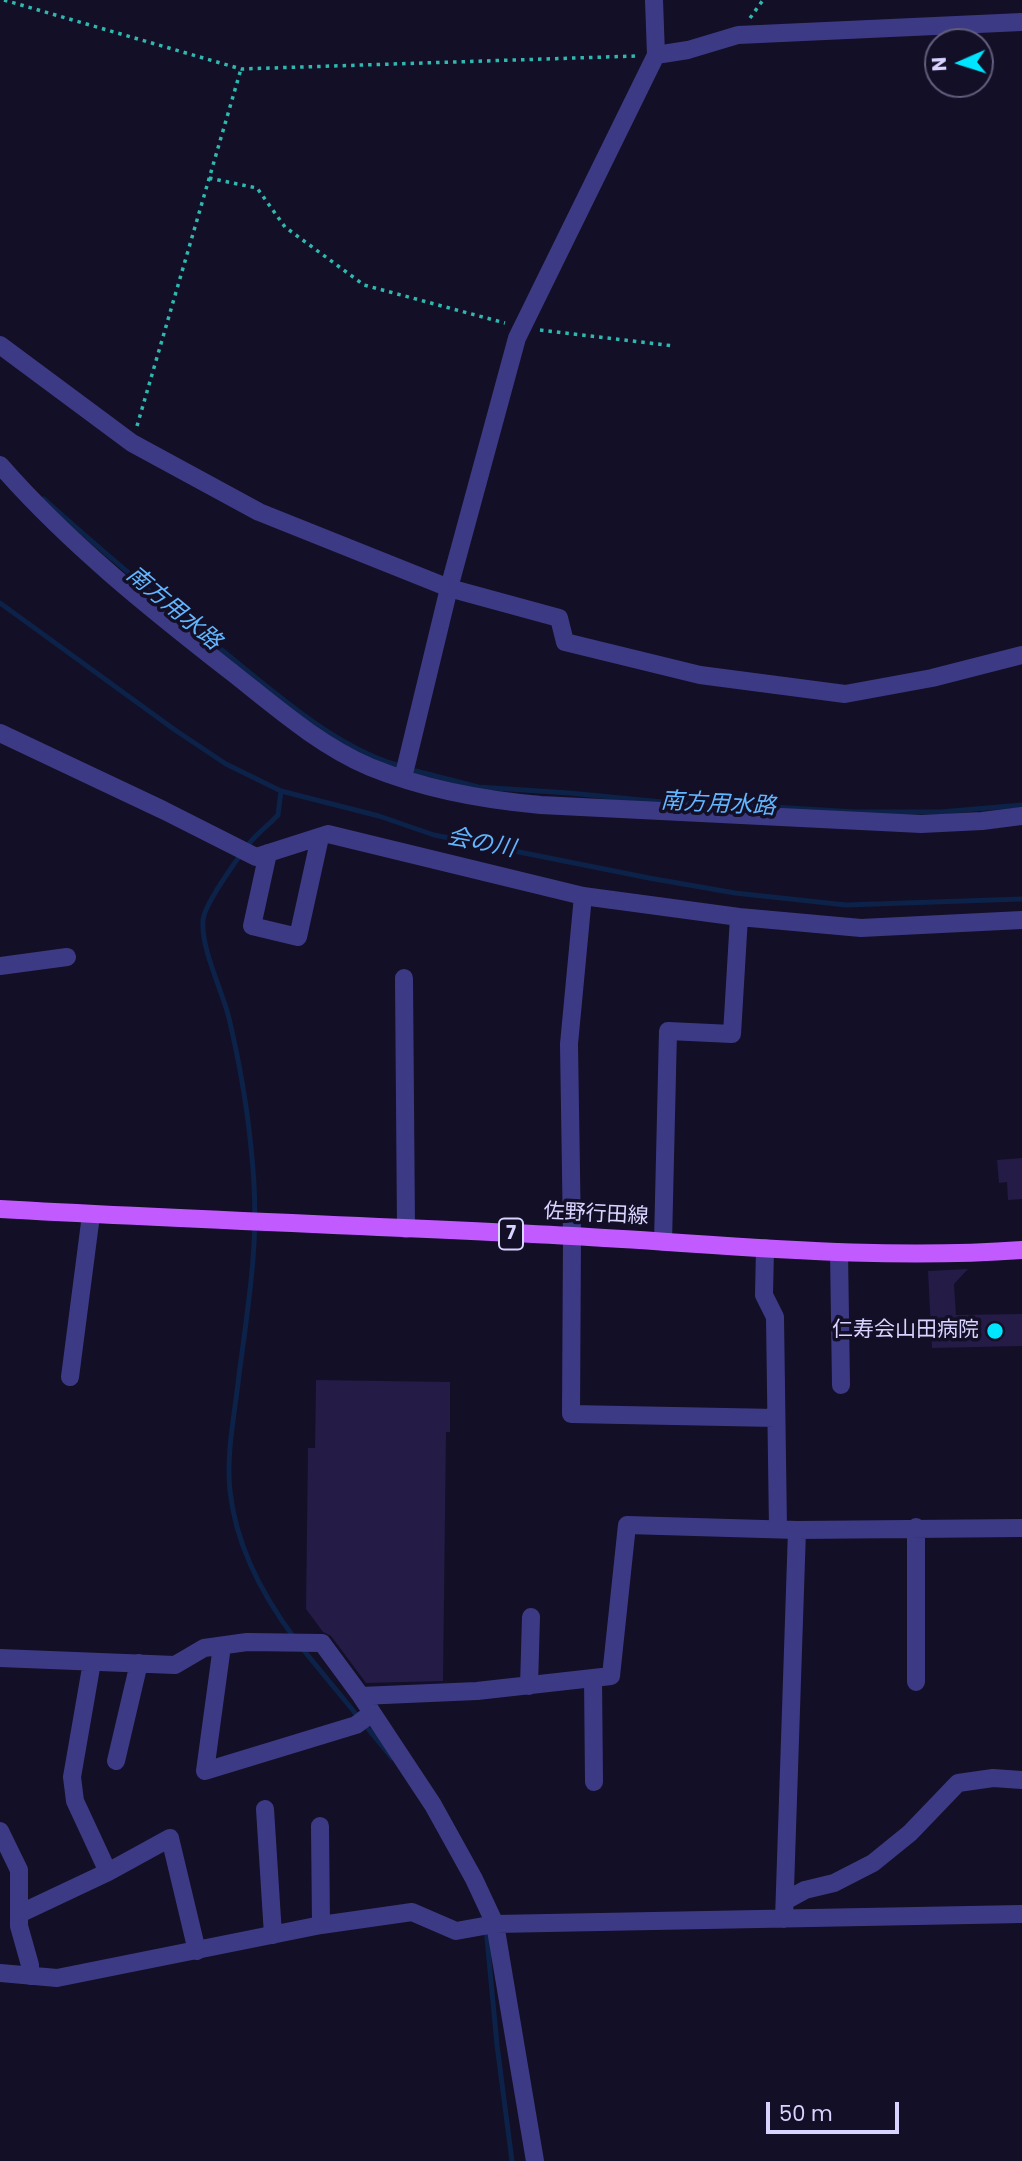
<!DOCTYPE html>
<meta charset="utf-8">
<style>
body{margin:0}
#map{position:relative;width:1022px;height:2161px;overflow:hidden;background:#130f26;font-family:Poppins,sans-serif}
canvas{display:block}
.north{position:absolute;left:924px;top:28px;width:70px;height:70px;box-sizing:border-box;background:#130f26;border:2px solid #625e7d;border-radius:50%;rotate:267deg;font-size:19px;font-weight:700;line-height:28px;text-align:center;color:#d9d4ff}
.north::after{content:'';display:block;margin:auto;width:24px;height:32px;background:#00e5ff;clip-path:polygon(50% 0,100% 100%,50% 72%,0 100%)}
.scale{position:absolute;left:766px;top:2102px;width:133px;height:32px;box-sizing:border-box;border:4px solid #d9d4ff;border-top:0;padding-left:9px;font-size:21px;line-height:24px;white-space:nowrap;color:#d9d4ff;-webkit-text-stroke:5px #130f26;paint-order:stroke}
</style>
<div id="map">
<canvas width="1022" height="2161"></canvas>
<div class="north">N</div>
<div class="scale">50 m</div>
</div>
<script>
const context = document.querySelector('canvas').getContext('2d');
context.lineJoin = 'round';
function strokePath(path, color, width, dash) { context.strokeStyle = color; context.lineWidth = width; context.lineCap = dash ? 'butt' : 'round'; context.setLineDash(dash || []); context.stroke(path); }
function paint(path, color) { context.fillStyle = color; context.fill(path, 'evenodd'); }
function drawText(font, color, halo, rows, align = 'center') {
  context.font = font + ' Poppins,"Noto Sans JP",sans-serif'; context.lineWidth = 7; context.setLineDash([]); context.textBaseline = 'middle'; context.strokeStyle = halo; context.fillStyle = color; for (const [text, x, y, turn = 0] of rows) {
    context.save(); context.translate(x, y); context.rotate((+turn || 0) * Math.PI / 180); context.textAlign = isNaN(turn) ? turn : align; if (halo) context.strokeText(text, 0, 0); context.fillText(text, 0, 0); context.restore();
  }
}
const stream = new Path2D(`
 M44,499C104,553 165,604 228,655C277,695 336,747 397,765
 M0,603L175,730L226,764L281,791L379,816L434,835L649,878L735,893L846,905L1022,899
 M416,771L478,787L569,793L673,803L725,804L855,812H940L1022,805
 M281,791L278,815C269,825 256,834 248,845C237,859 203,906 203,921C201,949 222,990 229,1018C239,1061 247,1105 251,1148C255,1184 256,1223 253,1259C250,1298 244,1337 239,1375C235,1413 226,1452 230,1491C236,1546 262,1595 295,1639
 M301,1647L392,1758
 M486,1928L497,2045L512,2161`);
const building = new Path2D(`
 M1022,1158V1199L1008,1200L1007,1182L999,1183L997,1160Z
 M968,1269L954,1284L956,1315L1022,1314V1346L932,1348L928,1271Z
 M316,1380L450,1382V1432H446L443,1681L366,1683L331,1636L323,1632L306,1609L308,1448H315Z`);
const path = new Path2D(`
 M4,0L241,69L636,56
 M750,18L763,0
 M209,178L257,188L285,227L364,285L505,323
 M540,330L674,346
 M137,426L241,69`);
const minor = new Path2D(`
 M656,55L688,50L738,35L1022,22
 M0,345L132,443L259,512L449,588L559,618L565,642L700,675L845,694L932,678L1022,655
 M0,465C69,544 152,610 234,674C277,708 319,745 370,767C424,789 483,800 541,805L921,824L982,821L1022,816
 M0,733L163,810L256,857L328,834L583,896L739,917L861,928L1022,920
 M403,778L449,588L517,338L656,55L654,0
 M268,853L252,926L298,937L320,837
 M583,896L569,1044L572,1236L571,1414L776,1418
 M0,966L67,957
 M404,978L406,1229
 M663,1242L668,1031L732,1034L739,917
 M765,1248L764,1295L775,1317L778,1529
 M839,1252L841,1385
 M70,1377L91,1215
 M916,1527V1682
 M222,1646L205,1771L356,1725L372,1713
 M0,1658L175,1665L204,1648L247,1642L322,1643L361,1696
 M92,1662L72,1777L75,1801L108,1872
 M593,1678L594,1782
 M529,1686L531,1617
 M116,1761L139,1663
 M265,1809L273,1935
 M320,1826L321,1925
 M0,1831L19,1870V1926L30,1965V1976
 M785,1901L805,1890L834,1883L873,1863L910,1833L958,1783L993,1778L1022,1780
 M19,1914L108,1872L170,1838L197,1951
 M784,1919L797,1530L1022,1528
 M0,1973L57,1978L321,1925L412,1912L456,1931L495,1924L1022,1914
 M535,2161L495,1924L474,1879L433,1805L361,1696L477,1691L611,1676L627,1525L797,1530`);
const major = new Path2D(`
 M0,1209C191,1220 381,1226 572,1236C722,1244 872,1261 1022,1250`);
const markers = [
 [995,1331,9,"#00e5ff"]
];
const shields = [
 [511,1234,24]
];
const shieldNames = [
 ["7",511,1234]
];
const streetNames = [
 ["佐野行田線",596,1215,3]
];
const poiNames = [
 ["仁寿会山田病院",979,1331]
];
const waterNames = [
 ["南方用水路",173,609,40],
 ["南方用水路",718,805,3],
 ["会の川",481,844,11]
];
strokePath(stream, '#0c2248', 5);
paint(building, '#241b47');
strokePath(path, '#2fb8b0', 3.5, [3.5, 5]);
strokePath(minor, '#3d3a85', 18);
strokePath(major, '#c25bff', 18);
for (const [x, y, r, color] of markers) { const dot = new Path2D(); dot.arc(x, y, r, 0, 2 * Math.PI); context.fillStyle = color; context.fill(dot); strokePath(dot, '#130f26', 2.5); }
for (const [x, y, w] of shields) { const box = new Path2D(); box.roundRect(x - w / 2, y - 15.5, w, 31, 5); context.fillStyle = '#130f26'; context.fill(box); strokePath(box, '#d9d4ff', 2); }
drawText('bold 19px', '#d9d4ff', null, shieldNames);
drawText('21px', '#d9d4ff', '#130f26', streetNames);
drawText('21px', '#d9d4ff', '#130f26', poiNames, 'right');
drawText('italic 23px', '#62b6ff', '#130f26', waterNames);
</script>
